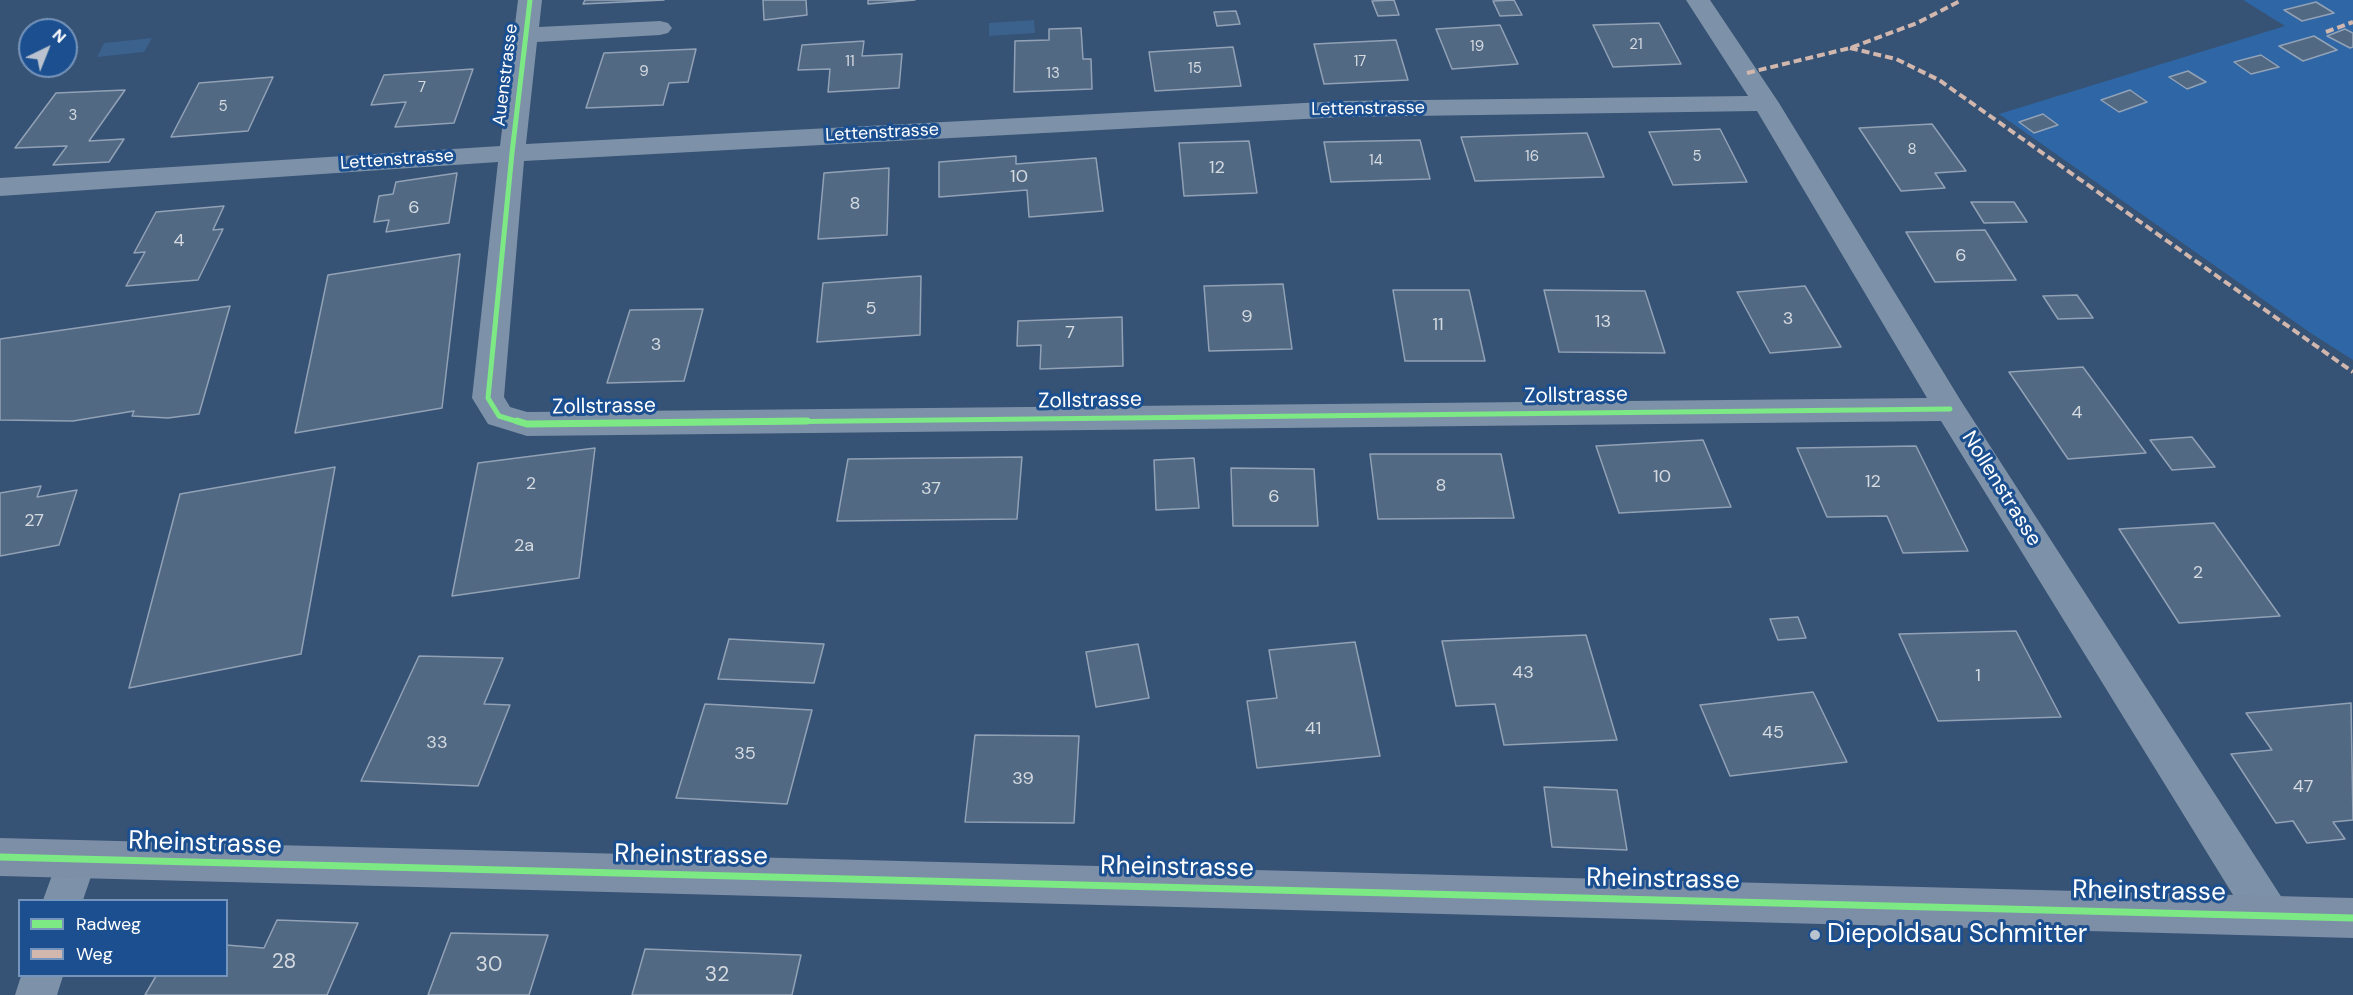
<!DOCTYPE html>
<style>
body{margin:0}
#map{position:relative;width:2353px;height:995px;overflow:hidden;background:#365274;font-family:"DM Sans",sans-serif}
canvas{display:block}
.legend{position:absolute;left:18px;top:899px;width:210px;height:78px;box-sizing:border-box;background:#1b4f8f;border:2px solid #7695bc;margin:0;padding:8px 10px;list-style:none;font-size:18px;color:#fff}
.legend li{display:flex;align-items:center;gap:12px;height:30px}
.legend b{width:30px;border:2px solid #7695bc}
.north{position:absolute;left:18px;top:18px;width:60px;height:60px;box-sizing:border-box;background:#1b4f8f;border:2px solid #7695bc;border-radius:50%;rotate:43deg;font-size:16px;font-weight:700;line-height:24px;text-align:center;color:#fff}
.north::after{content:'';display:block;margin:auto;width:21px;height:27px;background:#b9c2ce;clip-path:polygon(50% 0,100% 100%,50% 72%,0 100%)}
</style>
<div id="map">
<canvas width="2353" height="995"></canvas>
<ul class="legend">
<li><b style="height:8px;background:#7ce984"></b>Radweg</li>
<li><b style="height:8px;background:#d1b7ad"></b>Weg</li>
</ul>
<div class="north">N</div>
</div>
<script>
const context = document.querySelector('canvas').getContext('2d');
context.lineJoin = 'round';
function paint(path, color) { context.fillStyle = color; context.fill(path, 'evenodd'); }
function strokePath(path, color, width, dash) { context.strokeStyle = color; context.lineWidth = width; context.lineCap = dash ? 'butt' : 'round'; context.setLineDash(dash || []); context.stroke(path); }
function drawText(font, color, halo, rows, align = 'center') {
  context.font = font + ' "DM Sans",sans-serif'; context.lineWidth = 6; context.setLineDash([]); context.textBaseline = 'middle'; context.strokeStyle = halo; context.fillStyle = color; for (const [text, x, y, turn = 0] of rows) {
    context.save(); context.translate(x, y); context.rotate((+turn || 0) * Math.PI / 180); context.textAlign = isNaN(turn) ? turn : align; if (halo) context.strokeText(text, 0, 0); context.fillText(text, 0, 0); context.restore();
  }
}
const green = new Path2D(`
 M2243,0H2353V360L2312,334L1999,114L2285,26Z`);
const water = new Path2D(`
 M1034,20L1035,33L989,36V23Z
 M152,38L144,52L97,57L104,43Z`);
const building = new Path2D(`
 M585,0H664L583,4Z
 M763,0H806L807,15L764,20Z
 M868,0H915L868,4Z
 M1394,0L1399,15L1378,16L1372,1Z
 M1514,0L1522,15L1500,16L1493,1Z
 M2316,2L2334,13L2302,21L2284,10Z
 M1236,11L1240,24L1217,26L1214,12Z
 M1659,23L1681,64L1613,67L1593,25Z
 M1500,25L1518,64L1452,69L1436,29Z
 M1081,28L1083,59H1091L1092,89L1014,92L1015,41L1049,40V29Z
 M2345,29L2353,33V47L2350,48L2327,36Z
 M2314,36L2337,50L2303,61L2279,46Z
 M1396,40L1408,80L1324,84L1314,44Z
 M864,41L862,56L902,54L899,88L828,92L830,69L798,70L802,45Z
 M1233,47L1241,86L1155,91L1149,52Z
 M696,49L688,82L669,83L663,105L586,108L604,53Z
 M2261,55L2279,67L2251,74L2234,62Z
 M473,69L454,123L395,127L406,102L371,105L384,75Z
 M2188,71L2206,82L2187,89L2169,77Z
 M273,77L248,131L171,137L199,83Z
 M125,90L89,141L124,139L109,162L53,165L67,146L15,148L56,93Z
 M2130,90L2147,102L2119,112L2101,100Z
 M2043,114L2058,125L2034,133L2019,122Z
 M1932,124L1966,171L1935,173L1945,188L1901,191L1859,128Z
 M1720,129L1747,182L1673,185L1649,132Z
 M1587,133L1604,177L1475,181L1461,137Z
 M1420,140L1430,179L1331,182L1324,142Z
 M1249,141L1257,193L1184,196L1179,143Z
 M1016,156V164L1096,158L1103,211L1029,217L1027,190L939,197V162Z
 M889,168L887,235L818,239L824,173Z
 M457,173L449,223L386,232L389,220L374,222L379,196L393,194L396,182Z
 M1971,202H2014L2027,222L1984,223Z
 M224,206L213,230L223,229L198,280L126,286L145,252L134,253L156,212Z
 M1985,230L2016,280L1935,282L1906,232Z
 M460,254L442,408L295,433L328,275Z
 M921,276L920,335L817,342L823,283Z
 M1283,284L1292,349L1209,351L1204,286Z
 M1805,286L1841,347L1770,353L1737,292Z
 M1393,290H1469L1485,361H1405Z
 M1544,290L1645,291L1665,353L1559,352Z
 M2077,295L2093,318L2058,319L2043,296Z
 M230,306L199,414L168,418L132,416L134,411L73,421L0,420V339Z
 M703,309L684,381L607,383L630,310Z
 M1122,317L1123,366L1040,369L1041,345L1017,346L1018,321Z
 M2083,367L2146,453L2068,459L2009,372Z
 M2192,437L2215,467L2172,470L2150,440Z
 M1703,440L1731,507L1619,513L1596,446Z
 M1916,446L1968,551L1903,553L1887,516L1827,517L1797,448Z
 M595,448L579,578L452,596L478,463Z
 M1370,454H1501L1514,518L1378,519Z
 M1022,457L1017,519L837,521L848,459Z
 M1194,458L1199,508L1156,510L1154,460Z
 M335,467L301,654L129,688L180,494Z
 M1231,468L1314,469L1318,526H1233Z
 M41,486L37,497L77,490L59,545L0,556V493Z
 M2214,523L2280,616L2179,623L2119,529Z
 M1798,617L1806,638L1778,640L1770,619Z
 M2016,631L2061,717L1938,721L1899,634Z
 M1586,635L1617,740L1504,745L1495,704L1456,706L1442,641Z
 M729,639L824,644L814,683L718,679Z
 M1355,642L1380,756L1257,768L1247,701L1277,698L1269,650Z
 M1138,644L1149,698L1096,707L1086,652Z
 M419,656L503,658L484,704L510,705L478,786L361,781Z
 M1813,692L1847,762L1730,776L1700,705Z
 M2351,703L2353,820L2333,822L2345,839L2307,843L2293,821L2276,823L2231,754L2272,750L2246,713Z
 M705,704L812,710L787,804L676,798Z
 M975,735L1079,736L1074,823L965,822Z
 M1544,787L1617,790L1627,850L1552,847Z
 M277,920L358,923L327,995H145L156,976H226V945L264,948Z
 M451,933L548,935L529,995H428Z
 M645,949L801,955L792,995H632Z`);
const minor = new Path2D(`
 M518,0H542L539,27L660,21L668,23L672,28L668,33L660,35L537,42L526,144L1342,101L1748,96L1686,0H1710L1779,103L1961,401L2284,901L2290,915L2284,929L2269,935L2254,929L1941,421L527,436L488,424L472,398L498,162L0,196V178L500,146ZM1757,111L1927,398L527,412L510,407L504,397L524,161L1342,117Z
 M77,840L91,845L97,859L83,900H43L63,845Z
 M21,976H63L57,995H15Z`);
const major = new Path2D(`
 M0,838L2353,898V938L0,876Z`);
const quiet = new Path2D(`
 M2326,32L2353,22
 M1850,48L1896,59L1939,80L2353,372
 M1747,73L1850,48L1917,23L1962,0`);
const cyclewayFar1 = new Path2D(`
 M522,423L499,416L488,398L512,153L530,0
 M665,423L1950,409`);
const cycleway = new Path2D(`
 M517,421L527,424L807,421
 M0,857L2353,918`);
const markers = [
 [1815,935,6,"#b9c2ce"]
];
const farNumbernames = [
 ["21",1636,45],
 ["19",1477,47],
 ["11",850,62],
 ["17",1360,62],
 ["15",1195,69],
 ["9",644,72],
 ["13",1053,74],
 ["7",422,88],
 ["5",223,107],
 ["3",73,116],
 ["8",1912,150],
 ["16",1532,157],
 ["5",1697,157],
 ["14",1376,161]
];
const farStreetnames = [
 ["Auenstrasse",506,75,-83],
 ["Lettenstrasse",1368,109,-1],
 ["Lettenstrasse",882,133,-3],
 ["Lettenstrasse",397,160,-4]
];
const numberNames = [
 ["12",1217,168],
 ["10",1019,177],
 ["8",855,204],
 ["6",414,208],
 ["4",179,241],
 ["6",1961,256],
 ["5",871,309],
 ["9",1247,317],
 ["3",1788,319],
 ["13",1603,322],
 ["11",1438,325],
 ["7",1070,333],
 ["3",656,345],
 ["4",2077,413],
 ["10",1662,477],
 ["12",1873,482],
 ["2",531,484],
 ["8",1441,486],
 ["37",931,489],
 ["6",1274,497],
 ["27",34,521],
 ["2a",524,546],
 ["2",2198,573],
 ["43",1523,673],
 ["1",1978,676],
 ["41",1313,729],
 ["45",1773,733],
 ["33",437,743],
 ["35",745,754],
 ["39",1023,779],
 ["47",2303,787]
];
const streetNames = [
 ["Zollstrasse",1576,396,-1],
 ["Zollstrasse",1090,401,-1],
 ["Zollstrasse",604,407,-1],
 ["Nollenstrasse",2001,489,58]
];
const nearNumbernames = [
 ["28",284,962],
 ["30",489,965],
 ["32",717,975]
];
const nearStreetnames = [
 ["Rheinstrasse",205,844,2],
 ["Rheinstrasse",691,856,1],
 ["Rheinstrasse",1177,868,1],
 ["Rheinstrasse",1663,880,1],
 ["Rheinstrasse",2149,892,1]
];
const nearPoinames = [
 ["Diepoldsau Schmitter",1827,935]
];
paint(green, '#2f66a5');
paint(water, '#3b618d');
paint(building, '#526984');
strokePath(building, '#92a2b6', 1.5);
paint(minor, '#7d92a8');
paint(major, '#7d8ea7');
strokePath(quiet, '#d1b7ad', 4, [8, 4]);
strokePath(cyclewayFar1, '#7ce984', 5);
strokePath(cycleway, '#7ce984', 7);
for (const [x, y, r, color] of markers) { const dot = new Path2D(); dot.arc(x, y, r, 0, 2 * Math.PI); context.fillStyle = color; context.fill(dot); strokePath(dot, '#1b4f8f', 2); }
drawText('15px', '#d4dae0', null, farNumbernames);
drawText('18px', '#fff', '#1b4f8f', farStreetnames);
drawText('18px', '#d4dae0', null, numberNames);
drawText('21px', '#fff', '#1b4f8f', streetNames);
drawText('21px', '#d4dae0', null, nearNumbernames);
drawText('26px', '#fff', '#1b4f8f', nearStreetnames);
drawText('26px', '#fff', '#1b4f8f', nearPoinames, 'left');
</script>
